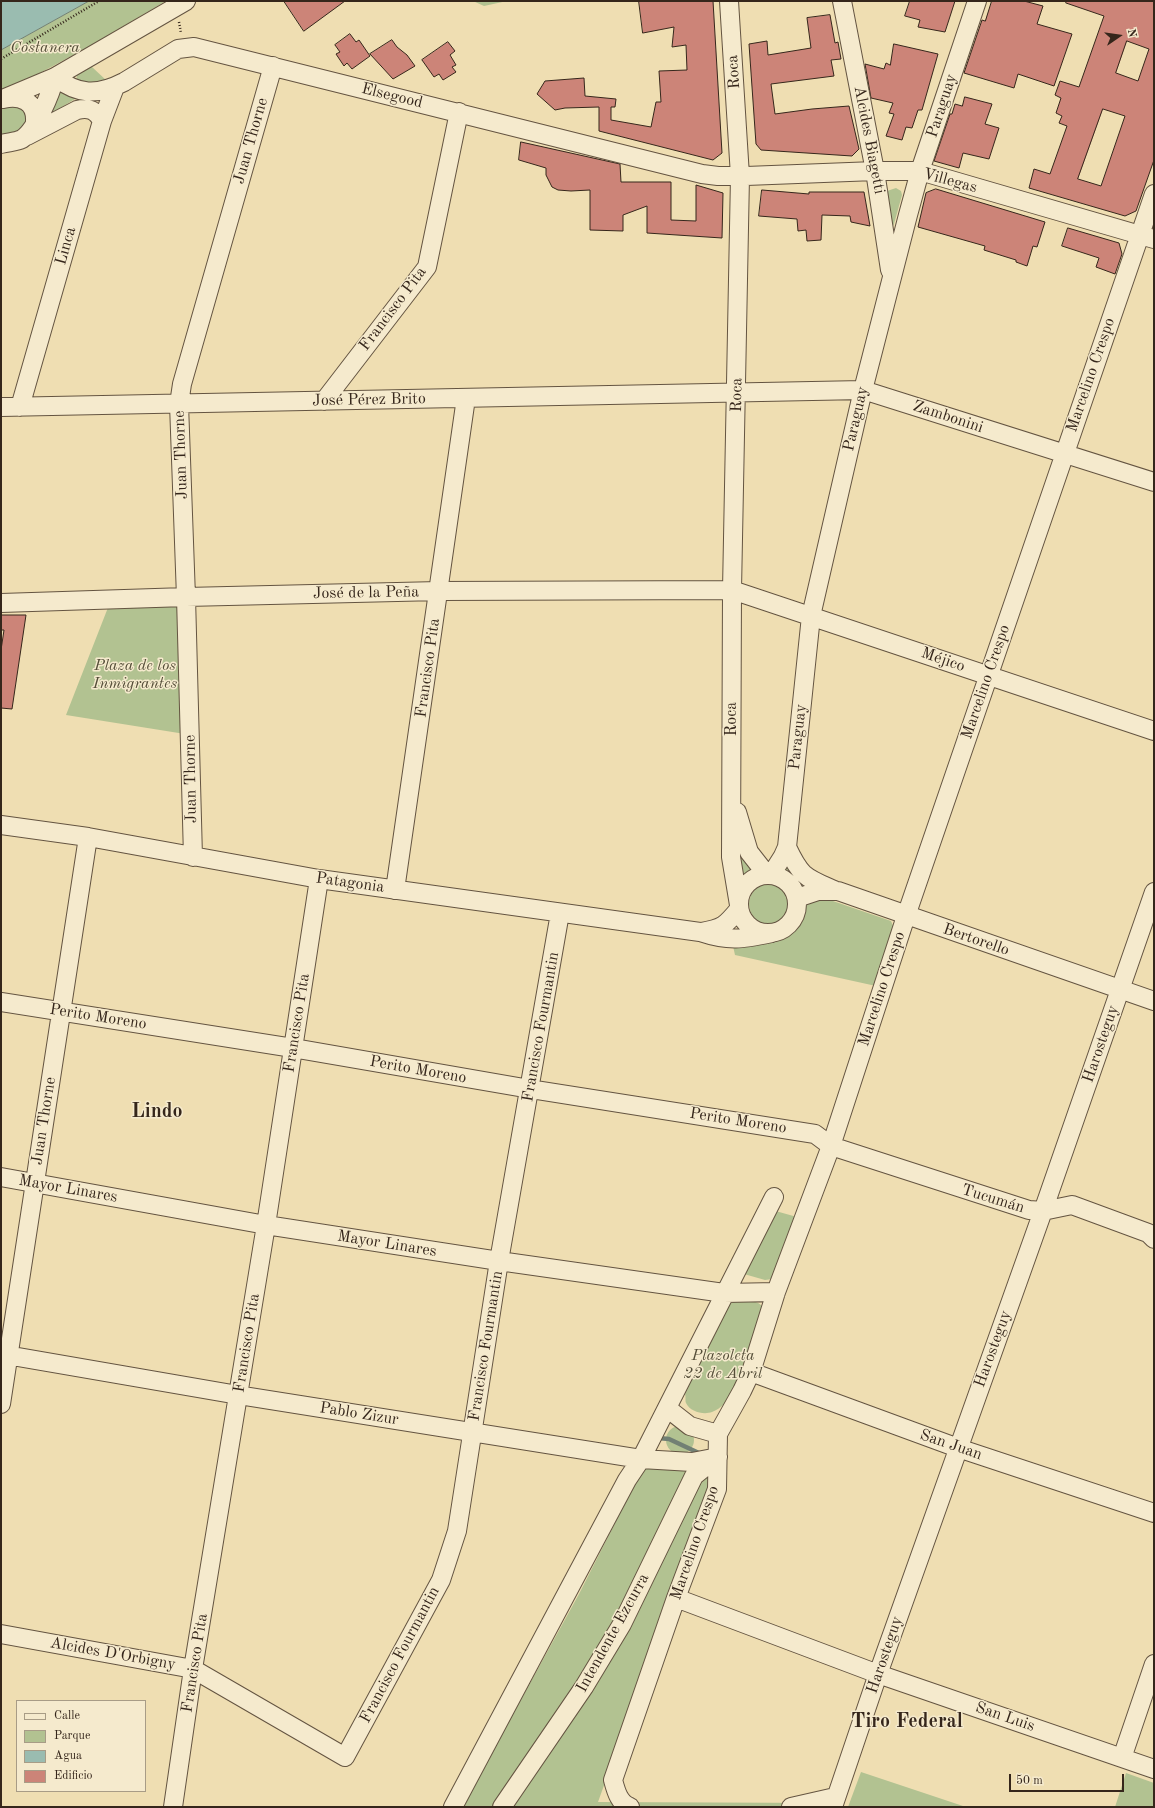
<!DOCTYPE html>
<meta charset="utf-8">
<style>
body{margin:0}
#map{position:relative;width:1155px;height:1808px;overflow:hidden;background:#efdeb2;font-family:"Old Standard TT",serif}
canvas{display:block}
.frame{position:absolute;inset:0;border:2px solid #35261b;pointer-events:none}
.legend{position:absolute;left:16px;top:1700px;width:130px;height:92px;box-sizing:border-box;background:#f5eacd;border:1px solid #a89c86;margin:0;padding:5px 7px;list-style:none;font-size:12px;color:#35261b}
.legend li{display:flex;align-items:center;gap:8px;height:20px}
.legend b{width:20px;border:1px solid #a89c86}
.north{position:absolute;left:1099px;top:16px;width:40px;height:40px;-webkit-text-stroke:3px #f5eacd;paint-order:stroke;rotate:77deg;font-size:11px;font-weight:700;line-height:16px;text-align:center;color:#35261b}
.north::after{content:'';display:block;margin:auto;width:14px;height:18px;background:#35261b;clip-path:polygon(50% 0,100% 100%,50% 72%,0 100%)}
.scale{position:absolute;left:1009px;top:1774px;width:115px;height:18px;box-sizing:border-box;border:2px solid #35261b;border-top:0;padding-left:5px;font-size:12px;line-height:14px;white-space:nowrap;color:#35261b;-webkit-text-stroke:3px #f5eacd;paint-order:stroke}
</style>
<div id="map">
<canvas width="1155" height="1808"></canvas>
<div class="frame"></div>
<ul class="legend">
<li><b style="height:5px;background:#f5eacd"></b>Calle</li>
<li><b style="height:11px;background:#b2c291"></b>Parque</li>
<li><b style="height:11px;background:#9abcb0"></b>Agua</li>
<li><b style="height:11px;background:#cc8478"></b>Edificio</li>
</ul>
<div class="north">N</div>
<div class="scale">50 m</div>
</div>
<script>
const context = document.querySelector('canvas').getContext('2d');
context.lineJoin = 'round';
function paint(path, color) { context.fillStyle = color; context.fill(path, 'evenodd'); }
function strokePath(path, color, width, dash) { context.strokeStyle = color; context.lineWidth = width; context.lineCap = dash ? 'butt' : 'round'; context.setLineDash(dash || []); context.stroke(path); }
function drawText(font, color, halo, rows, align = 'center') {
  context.font = font + ' "Old Standard TT",serif'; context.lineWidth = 3; context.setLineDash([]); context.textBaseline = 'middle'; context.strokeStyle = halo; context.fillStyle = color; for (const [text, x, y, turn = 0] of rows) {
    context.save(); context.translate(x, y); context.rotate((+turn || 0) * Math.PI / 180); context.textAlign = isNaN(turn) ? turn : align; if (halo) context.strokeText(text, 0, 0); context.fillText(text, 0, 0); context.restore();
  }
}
const green = new Path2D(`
 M89,1H166L90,46L1,94V50Z
 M473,1H507L484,6Z
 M91,66L108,82L100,85L76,81L77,75Z
 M58,91L80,96L47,116Z
 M5,107H19C25,111 27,116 26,123L14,136L1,138V109Z
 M896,188L901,191L902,195L894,224L892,228L887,196V191Z
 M109,605H176L180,608L185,734L66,715Z
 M736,826L759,872L746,879L739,890Z
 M787,858L805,882L799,892L789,878L779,871Z
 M749 904a21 21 0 1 1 42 0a21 21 0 1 1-42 0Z
 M817,900H830L891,921L894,928L876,986L735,955L733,946C760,939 797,940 802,907Z
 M772,1210L797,1217L772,1279L765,1280L744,1274Z
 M742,1299C752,1301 762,1301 765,1312L734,1394C728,1400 721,1409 712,1412C704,1415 690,1412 686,1403C685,1401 686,1396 685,1394L726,1306L735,1301Z
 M666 1440a14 14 0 1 1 28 0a14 14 0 1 1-28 0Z
 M643,1468L686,1469L689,1472L622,1610L585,1671L494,1807H462L579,1594Z
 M706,1478H709L711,1487L598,1802L831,1803L830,1807H510L698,1483Z
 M861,1772L966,1807H848Z
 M1126,1773L1154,1783V1807H1115Z`);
const water = new Path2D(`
 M1,1H89L1,50Z`);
const stream = new Path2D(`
 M658,1438L669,1439L701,1454`);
const building = new Path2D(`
 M284,1H345L304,31Z
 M639,1H713L722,153L713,160L599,131V107L565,108L555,110L537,94L545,81L584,78L585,96L616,99L615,107H611V120L651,127L656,102H661L659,71L687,70L686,45L672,47L674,27L643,33Z
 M910,1H955L945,32L918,27L920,20L905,16Z
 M992,1H1024L1043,6L1037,24L1072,34L1054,86L1018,74L1014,88L964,73L982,20L985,21Z
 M1067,1H1154V160L1136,211L1125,216L1029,188L1034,169L1050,174L1067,126L1059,123L1062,116L1056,113L1061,98L1055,95L1060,81L1079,87L1104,16L1066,3ZM1127,41L1149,49L1138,81L1116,73ZM1103,109L1125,116L1101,186L1078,179Z
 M830,15L835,43L838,42L841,59L831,60L834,76L771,84L775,114L812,109L849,106L859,149L852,156L761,150L756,144L749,44L767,41L768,55L811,48L807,18Z
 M350,34L356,42L359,40L370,56L352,69L347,63L344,66L336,54L340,52L335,45Z
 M392,40L397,47L407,55L415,66L393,79L370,54Z
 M448,42L455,51L450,55L456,65L452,67L456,72L443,80L439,74L434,77L422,60Z
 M894,44L938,54L922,110H918L912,128L906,127L902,140L886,136L894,114L889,113L893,103L871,98L865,64L884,69L886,63L890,65Z
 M965,97L992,104L985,124L999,128L989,159L963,153L959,168L934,161L950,114H952L955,104L962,106Z
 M521,142L620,164L621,182H671V220L696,221V185L723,193L722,238L647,233V206L623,215V231L590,230V190L571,191L558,190L552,187L546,175V168L519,160Z
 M936,189L1045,222L1037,247L1033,246L1027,266L1016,262V260L984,250L985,246L918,227L926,193Z
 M762,190L809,194V192H864L870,226L851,222L850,216L822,215L821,240L807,241L806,230L798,231L797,219L759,216Z
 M1068,228L1119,243L1122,254L1115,274L1096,267L1099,258L1062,246Z
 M1,615H26L12,709L1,708V650L4,630H1Z`);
const path = new Path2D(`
 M179,22L181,33
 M1,59L99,1`);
const minor = new Path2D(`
 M729,1L740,176L732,590L731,857L739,905
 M842,1L875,171L890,270
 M55,77C78,95 97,96 124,82L178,49L194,47L702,174L718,176H746L875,171H920L1154,239
 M5,98L55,77L186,1
 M3,99C20,95 36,101 35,121
 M27,136L77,110C89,107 96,110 102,121
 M1,144C8,142 16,142 22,139C36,130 51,93 55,77
 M324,401L427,267L459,112
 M1,407L863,390L1154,482
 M20,407L102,121L115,87
 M1,603L186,597L439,591L732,590L1154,731
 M737,812L749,852L767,875
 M1,825L88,837L319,879L700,932C730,942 743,939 772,933
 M787,847C801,877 805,877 834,890
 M193,857L186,597L179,404L182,384L273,66
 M739 904a29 29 0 1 1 58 0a29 29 0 1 1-58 0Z
 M771,875L783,856L787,847L811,616L863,390L908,215L920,171L977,1
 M395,890L466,398
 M797,898L818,891H838L1154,1001
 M701,932C723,928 725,926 739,909
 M1,1002L293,1048L530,1089L815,1134L831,1146L1029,1210L1043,1211L1072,1205L1148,1233L1154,1239
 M1,1177L266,1225L499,1261L724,1293L776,1292
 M1,1354L238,1395L641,1459L692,1462L718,1457
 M751,1372L958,1448L1154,1513
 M1,1404L88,837
 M667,1408L690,1426L718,1434
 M676,1598L878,1674L1154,1769
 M1,1634L193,1669L345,1757L441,1580L457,1531L499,1261L560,913
 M1122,1758L1154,1664
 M173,1807L193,1669L266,1225L319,879
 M453,1807L627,1480L641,1459L774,1197
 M502,1807L584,1687L622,1624L694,1476L715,1459
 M630,1807C619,1803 616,1791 613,1780L676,1598L717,1489L718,1434L742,1391L751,1372L776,1292L831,1146L906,916L1154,194
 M791,1807L835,1797
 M833,1807L878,1674L1043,1211L1154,892`);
const parkNames = [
 ["Costanera",45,48],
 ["Plaza de los",135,666],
 ["Inmigrantes",135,684],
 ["Plazoleta",723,1356],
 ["22 de Abril",723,1374]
];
const streetNames = [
 ["Roca",734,72,-94],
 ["Elsegood",392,96,14],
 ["Paraguay",942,106,-72],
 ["Alcides Biagetti",869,140,79],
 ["Juan Thorne",251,141,-74],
 ["Villegas",950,181,15],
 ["Linca",66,246,-74],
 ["Francisco Pita",393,309,-53],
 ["Marcelino Crespo",1091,375,-71],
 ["Roca",737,395,-89],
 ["José Pérez Brito",369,400,-1],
 ["Zambonini",948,417,18],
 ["Paraguay",856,419,-77],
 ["Juan Thorne",181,455,-92],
 ["José de la Peña",366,593,-1],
 ["Méjico",943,660,19],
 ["Francisco Pita",428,668,-82],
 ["Marcelino Crespo",986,682,-71],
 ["Roca",732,719,-90],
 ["Paraguay",798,737,-84],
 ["Juan Thorne",191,779,-91],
 ["Patagonia",350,883,8],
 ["Bertorello",976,940,19],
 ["Marcelino Crespo",882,989,-72],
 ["Perito Moreno",98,1017,9],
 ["Francisco Pita",297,1023,-81],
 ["Francisco Fourmantin",541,1027,-80],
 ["Harosteguy",1101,1044,-71],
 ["Perito Moreno",418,1070,10],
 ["Juan Thorne",44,1121,-81],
 ["Perito Moreno",738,1121,9],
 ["Mayor Linares",68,1189,10],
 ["Tucumán",993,1199,17],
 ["Mayor Linares",387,1244,9],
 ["Francisco Pita",247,1343,-81],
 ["Francisco Fourmantin",486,1346,-81],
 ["Harosteguy",993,1349,-70],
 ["Pablo Zizur",359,1414,9],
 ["San Juan",951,1445,19],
 ["Marcelino Crespo",695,1543,-71],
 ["Intendente Ezcurra",613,1633,-61],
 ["Alcides D'Orbigny",113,1654,10],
 ["Francisco Fourmantin",400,1655,-62],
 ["Harosteguy",885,1655,-71],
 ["Francisco Pita",195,1663,-81],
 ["San Luis",1005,1717,19]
];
const districtNames = [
 ["Lindo",157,1112],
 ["Tiro Federal",907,1722]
];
paint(green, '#b2c291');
paint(water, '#9abcb0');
strokePath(water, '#728074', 1);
strokePath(stream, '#728074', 4.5);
paint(building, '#cc8478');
strokePath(building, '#35261b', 1);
strokePath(minor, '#645441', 20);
strokePath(path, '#35261b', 2.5, [1, 2]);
strokePath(minor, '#f5eacd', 18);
drawText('italic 16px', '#544d38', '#f5eacd', parkNames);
drawText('16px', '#35261b', '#f5eacd', streetNames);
drawText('bold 20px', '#35261b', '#f5eacd', districtNames);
</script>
